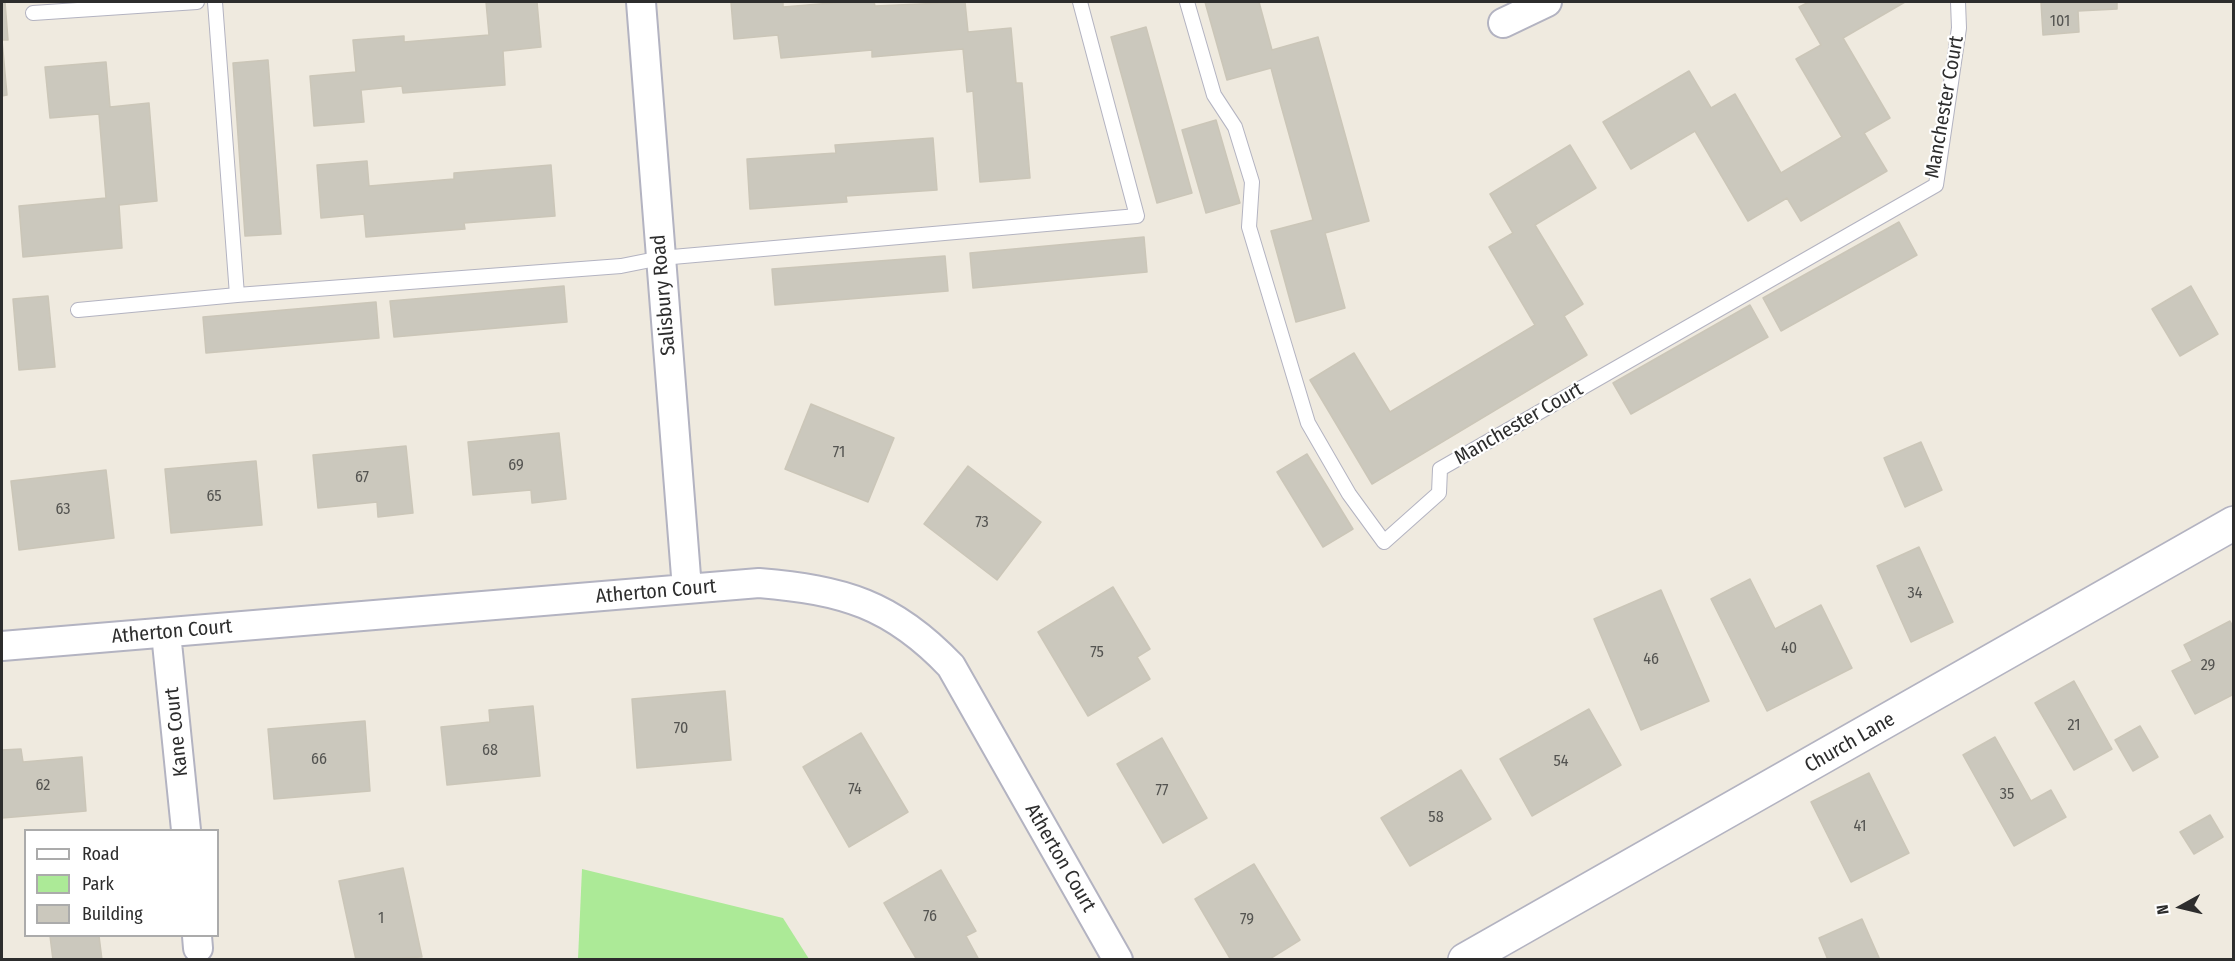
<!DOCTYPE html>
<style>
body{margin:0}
#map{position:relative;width:2235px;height:961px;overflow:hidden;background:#efeadf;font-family:"Fira Sans Condensed",sans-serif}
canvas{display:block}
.frame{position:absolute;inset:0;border:3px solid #2d2d2d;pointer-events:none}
.legend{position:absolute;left:24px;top:829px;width:195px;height:108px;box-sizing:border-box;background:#fff;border:2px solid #ababab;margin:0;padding:8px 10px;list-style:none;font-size:18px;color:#2d2d2d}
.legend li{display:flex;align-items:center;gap:12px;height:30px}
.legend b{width:30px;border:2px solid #ababab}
.north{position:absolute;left:2151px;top:877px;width:60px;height:60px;-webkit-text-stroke:4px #fff;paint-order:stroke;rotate:262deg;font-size:16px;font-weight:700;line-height:24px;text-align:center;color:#2d2d2d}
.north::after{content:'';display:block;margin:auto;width:21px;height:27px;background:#2d2d2d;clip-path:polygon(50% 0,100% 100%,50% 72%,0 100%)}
</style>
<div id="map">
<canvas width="2235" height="961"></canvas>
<div class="frame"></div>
<ul class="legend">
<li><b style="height:8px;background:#fff"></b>Road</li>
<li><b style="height:16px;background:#acea97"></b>Park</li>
<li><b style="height:16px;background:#cbc8bd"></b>Building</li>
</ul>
<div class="north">N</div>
</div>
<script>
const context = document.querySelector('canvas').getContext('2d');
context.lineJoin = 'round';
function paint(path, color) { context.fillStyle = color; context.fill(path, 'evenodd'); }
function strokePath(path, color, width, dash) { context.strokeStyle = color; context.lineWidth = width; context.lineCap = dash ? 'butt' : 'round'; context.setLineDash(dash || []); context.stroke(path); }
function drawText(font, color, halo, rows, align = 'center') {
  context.font = font + ' "Fira Sans Condensed",sans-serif'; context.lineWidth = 4.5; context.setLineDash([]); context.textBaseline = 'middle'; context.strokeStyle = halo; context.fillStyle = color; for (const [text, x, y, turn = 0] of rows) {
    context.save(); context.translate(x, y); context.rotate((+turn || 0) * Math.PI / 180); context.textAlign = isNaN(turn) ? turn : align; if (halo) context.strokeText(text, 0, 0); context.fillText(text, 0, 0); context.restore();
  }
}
const green = new Path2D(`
 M582,869L783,918L809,959H578Z`);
const building = new Path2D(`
 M2,2H5L8,40H2L7,95L2,96Z
 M486,2H537L541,47L503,51L505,85L403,93L402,86L361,90L364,122L314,126L310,76L356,72L353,40L404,36V42L489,35Z
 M731,2H783V7L844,2H874L875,6L965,2L968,32L1011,28L1016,83H1022L1030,178L980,182L973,91L967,92L963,49L872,57V50L781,58L778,35L734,39Z
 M1205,2H1259L1272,50L1318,37L1369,221L1325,233L1345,308L1296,322L1271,231L1313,220L1280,102L1271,68L1227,80Z
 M1809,2H1905L1843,38L1890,118L1864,133L1887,171L1801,221L1787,198L1748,221L1695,131L1631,169L1603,122L1689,71L1711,108L1735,94L1781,173L1842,137L1796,59L1821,45L1799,7Z
 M2041,2H2117V9L2078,11L2079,32L2043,35Z
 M1146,27L1192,193L1157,203L1111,37Z
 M268,60L281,234L245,236L233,63Z
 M106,62L110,107L149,103L157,201L119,205L122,248L23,257L19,206L106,198L99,114L50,118L45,67Z
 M1216,120L1240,203L1206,213L1182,130Z
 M933,138L937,190L846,196L847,202L750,209L747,159L836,153L835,145Z
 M1570,145L1596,188L1535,225L1583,304L1564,316L1587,355L1372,484L1310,380L1354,353L1390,412L1535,325L1489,247L1513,233L1490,194Z
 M367,161L369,186L454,179V173L551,165L555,216L464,223L465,229L366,237L364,214L321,218L317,165Z
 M1899,222L1917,255L1781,331L1763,298Z
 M1144,237L1147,272L973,288L970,253Z
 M945,256L948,291L775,305L772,269Z
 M564,286L567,322L394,337L390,301Z
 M2191,286L2218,334L2180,356L2152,309Z
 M48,296L55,367L19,370L13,299Z
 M376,302L379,338L206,353L203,317Z
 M1750,305L1768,337L1631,414L1613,383Z
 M811,404L894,438L868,502L785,469Z
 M559,433L566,499L532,503L531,490L473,495L468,442Z
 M1921,442L1942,490L1905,507L1884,458Z
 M406,446L413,513L378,517L377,502L318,508L313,455Z
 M1307,454L1353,529L1323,547L1277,472Z
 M256,461L262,525L171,533L165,469Z
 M968,466L1041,522L997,580L924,524Z
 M106,470L114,538L19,550L11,481Z
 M1919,547L1953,622L1911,642L1877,566Z
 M1750,579L1775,629L1821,605L1852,668L1767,711L1711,599Z
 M1113,587L1150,649L1137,657L1150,679L1088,716L1038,632Z
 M1661,590L1709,701L1641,730L1594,619Z
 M2230,621L2234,629V694L2195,714L2172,671L2192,661L2184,645Z
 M2074,681L2112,749L2074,770L2035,703Z
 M725,691L731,760L637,768L632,699Z
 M533,706L540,776L447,785L441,727L490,722L489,710Z
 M1589,709L1621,765L1532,816L1500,759Z
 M365,721L370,791L274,799L268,729Z
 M2140,726L2158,757L2133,771L2115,740Z
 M861,733L908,812L849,847L803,767Z
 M1995,737L2031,801L2051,790L2066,817L2014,846L1963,755Z
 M1162,738L1207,818L1163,843L1117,764Z
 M21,749L23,762L82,757L86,811L2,818V750Z
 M1461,770L1491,819L1410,866L1381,818Z
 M1869,773L1909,853L1851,882L1811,802Z
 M2210,815L2223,837L2194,854L2180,832Z
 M1254,864L1300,940L1268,960H1231L1195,899Z
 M403,868L422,957L356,960L339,881Z
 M941,870L976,931L966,936L978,958L976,960H917L884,903Z
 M1862,919L1880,960H1828L1819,938Z
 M50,936H99L102,960H53Z`);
const lane = new Path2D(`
 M215,2L237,295L621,266L661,258L1137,216L1080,2
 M1187,2L1214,95L1235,127L1252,182L1249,227L1308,423L1349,494L1384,542L1439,493L1440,469L1936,185L1959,28L1958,2
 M33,13L197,2
 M78,310L237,295`);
const street = new Path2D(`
 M641,2L687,589
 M1503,23L1547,2
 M166,633L186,830
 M2,646L759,583C843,590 892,604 951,666L1118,960
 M197,936L198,948`);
const secondary = new Path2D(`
 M1465,960L2234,523`);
const numberNames = [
 ["101",2060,22],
 ["71",839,453],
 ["69",516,466],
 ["67",362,478],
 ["65",214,497],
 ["63",63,510],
 ["73",982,523],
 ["34",1915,594],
 ["40",1789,649],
 ["75",1097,653],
 ["46",1651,660],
 ["29",2208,666],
 ["21",2074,726],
 ["70",681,729],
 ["68",490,751],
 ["66",319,760],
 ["54",1561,762],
 ["62",43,786],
 ["74",855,790],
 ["77",1162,791],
 ["35",2007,795],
 ["58",1436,818],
 ["41",1860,827],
 ["76",930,917],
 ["1",381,919],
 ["79",1247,920]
];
const streetNames = [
 ["Manchester Court",1945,107,-80],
 ["Salisbury Road",664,295,-95],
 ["Manchester Court",1519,424,-30],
 ["Atherton Court",656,592,-5],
 ["Atherton Court",172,632,-5],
 ["Kane Court",177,732,-96],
 ["Church Lane",1850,743,-30],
 ["Atherton Court",1060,858,60]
];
paint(green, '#acea97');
paint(building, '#cbc8bd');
strokePath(building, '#cbc6b8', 1.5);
strokePath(lane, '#b3b3c1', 16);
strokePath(street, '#b3b3c1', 32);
strokePath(secondary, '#b3b3c1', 36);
strokePath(lane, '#fff', 14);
strokePath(street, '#fff', 28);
strokePath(secondary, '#fff', 33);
drawText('16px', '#545451', null, numberNames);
drawText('20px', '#2d2d2d', '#fff', streetNames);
</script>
